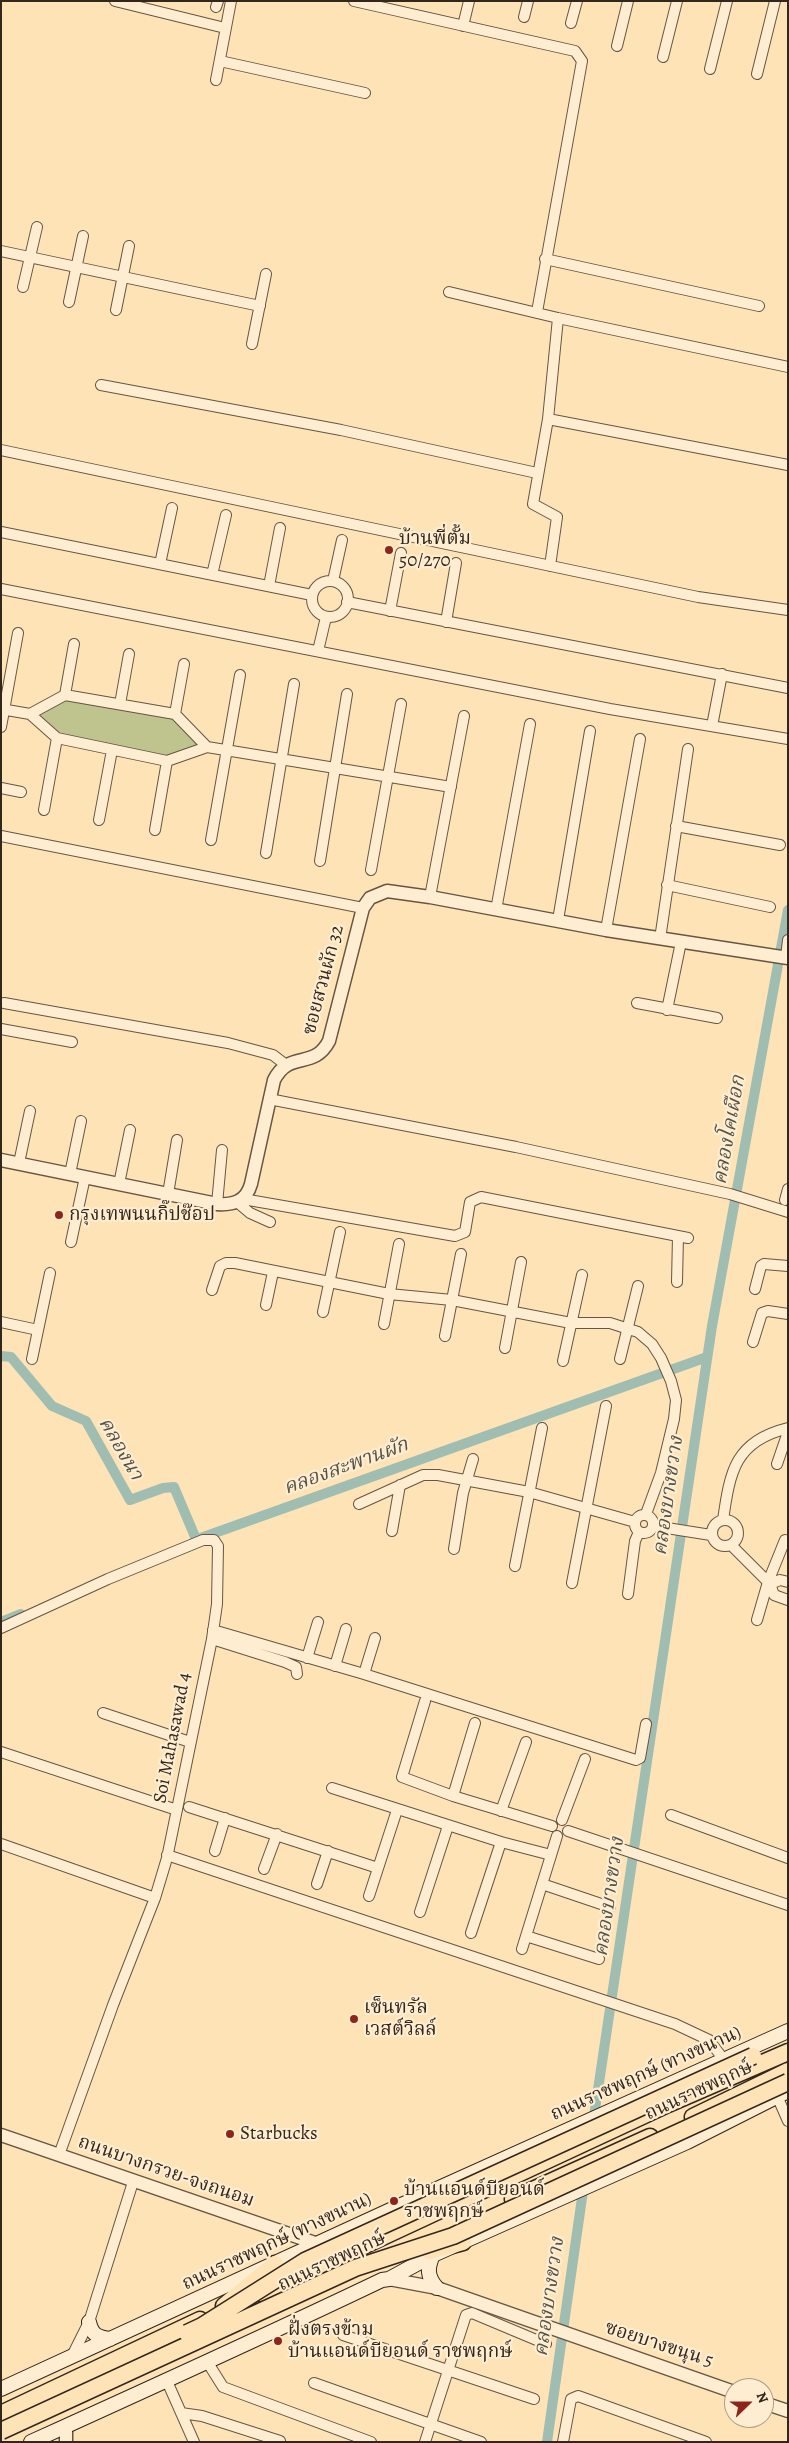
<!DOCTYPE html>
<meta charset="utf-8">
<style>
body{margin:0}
#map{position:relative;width:789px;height:2443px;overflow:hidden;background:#fde3b6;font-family:Alegreya,serif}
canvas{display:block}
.frame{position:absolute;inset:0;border:2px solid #33261d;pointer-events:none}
.north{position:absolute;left:724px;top:2378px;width:50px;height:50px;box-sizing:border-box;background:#feedd0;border:1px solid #ad9d88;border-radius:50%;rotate:68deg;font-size:14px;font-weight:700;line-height:20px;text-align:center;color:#33261d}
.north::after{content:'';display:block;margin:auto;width:18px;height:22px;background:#8f2418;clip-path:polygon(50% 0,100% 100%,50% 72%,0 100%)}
</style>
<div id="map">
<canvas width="789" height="2443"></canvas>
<div class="frame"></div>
<div class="north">N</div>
</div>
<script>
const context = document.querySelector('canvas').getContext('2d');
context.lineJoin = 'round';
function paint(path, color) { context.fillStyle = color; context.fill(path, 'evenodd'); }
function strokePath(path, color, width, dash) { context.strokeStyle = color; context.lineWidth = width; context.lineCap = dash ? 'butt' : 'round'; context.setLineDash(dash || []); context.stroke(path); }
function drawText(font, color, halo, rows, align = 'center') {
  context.font = font + ' Alegreya,"Noto Serif Thai",serif'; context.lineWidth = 4.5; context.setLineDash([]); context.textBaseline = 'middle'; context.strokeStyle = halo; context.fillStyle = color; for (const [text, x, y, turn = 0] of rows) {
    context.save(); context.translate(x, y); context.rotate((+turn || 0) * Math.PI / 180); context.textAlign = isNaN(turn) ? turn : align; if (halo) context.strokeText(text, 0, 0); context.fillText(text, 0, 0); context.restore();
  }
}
const green = new Path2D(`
 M65,695L175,714L207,747L167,761L57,738L30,714Z`);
const canal = new Path2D(`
 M1,1356L11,1357L52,1406L86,1421L130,1500L163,1488L174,1487L196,1539
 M195,1540L707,1357
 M1,1622L21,1614
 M593,2123L712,1326L788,910
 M547,2442L584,2184`);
const minor = new Path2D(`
 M115,1L225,28
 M354,1L575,51L582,61L537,312
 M216,7L218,1
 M524,17L528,1
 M571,23L577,1
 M463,26L469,1
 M617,46L628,1
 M663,57L677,1
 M220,61L365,93
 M710,69L727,1
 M757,74L775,1
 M216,80L231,1
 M1,251L260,306
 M545,259L759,306
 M23,287L37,227
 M449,292L558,318L788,367
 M69,302L83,236
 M116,310L129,246
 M252,344L266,274
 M101,385L341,430L537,473
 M548,419L788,465
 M1,450L698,597L788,610
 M1,532L312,595
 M160,564L172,508
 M550,566L557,517L533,504L548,419L558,318
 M212,575L226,515
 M312 599a18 18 0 1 1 36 0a18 18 0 1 1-36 0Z
 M333,581L342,540
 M269,586L280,528
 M1,589L610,709L788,739
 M347,602L788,688
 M390,611L401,553
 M446,622L456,563
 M318,651L326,617
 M65,695L74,644
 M120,704L129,654
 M1,709L30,714L57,738L167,761L207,747L451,787
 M30,714L65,695L175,714L207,747
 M175,714L184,664
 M712,726L722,674
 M1,727L18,633
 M1,788L21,792
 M44,810L57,738
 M99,820L112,750
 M676,826L780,845
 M155,830L167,761
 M1,836L363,908
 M211,840L240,675
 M266,853L294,684
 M320,861L347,694
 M371,870L401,704
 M667,885L770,907
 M430,897L464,716
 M496,910L530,724
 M558,920L590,731
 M606,930L640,739
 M660,939L688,749
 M786,957L788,940
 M4,1003L228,1043L273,1055L286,1065
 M637,1003L717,1018
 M667,1010L681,942
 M1,1029L72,1042
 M269,1099L516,1147L730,1194L788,1212
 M19,1163L30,1111
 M70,1174L81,1121
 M119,1184L130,1130
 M168,1194L177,1140
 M243,1199L455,1236L465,1232L470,1202L481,1197L688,1238
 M785,1200L788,1189
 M237,1202L250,1213L270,1222
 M217,1204L222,1150
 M71,1242L85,1177
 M677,1282L678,1236
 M755,1289L761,1266L764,1264L788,1266
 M212,1290L220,1266L226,1263H235L389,1294L452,1300L571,1323H610L638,1332L652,1344L661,1358L671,1381L676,1400L674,1419L661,1473L646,1514
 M266,1305L273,1272
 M323,1312L340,1232
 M1,1322L38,1330
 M384,1324L399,1244
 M445,1336L461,1254
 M753,1342L762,1313L768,1311L788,1314
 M505,1348L521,1262
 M32,1359L50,1273
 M620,1359L638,1286
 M563,1361L582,1275
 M777,1464L788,1432
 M359,1504L423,1475H438L529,1492L635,1522
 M635 1524a9 9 0 1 1 18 0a9 9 0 1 1-18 0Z
 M712 1533a13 13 0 1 1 26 0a13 13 0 1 1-26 0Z
 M723,1520C730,1471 735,1441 788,1428
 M654,1526L711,1535
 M392,1531L400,1485
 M731,1545L770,1584L774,1595L788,1600
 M454,1549L463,1493L473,1459
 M515,1566L542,1428
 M572,1583L606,1406
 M770,1584L780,1580L788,1582
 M628,1594L635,1541L639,1532
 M757,1620L768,1582L785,1540
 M1,1628L108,1579L203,1540H214L218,1546L217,1604L212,1639L167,1858L155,1898L113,2005L59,2155
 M213,1630L364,1674L375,1638
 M212,1639L285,1662L296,1667L297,1674
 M307,1658L318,1622
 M335,1666L346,1629
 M364,1674L636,1760L640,1758L646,1724
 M425,1701L402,1777L453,1796L552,1826
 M103,1713L190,1742
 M1,1752L177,1810
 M332,1788L501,1842L551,1855
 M453,1796L475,1723
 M189,1807L378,1868
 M501,1811L526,1742
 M671,1815L788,1858
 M562,1820L585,1759
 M568,1831L788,1905
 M1,1844L155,1898
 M215,1851L225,1818
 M167,1855L675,2024L709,2040L724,2060
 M264,1869L277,1834
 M317,1884L328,1851
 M542,1884L610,1907
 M369,1896L397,1810
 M420,1912L448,1826
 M471,1933L501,1842
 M526,1936L599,1959
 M522,1949L557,1836
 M777,2096L788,2121
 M343,2335L534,2399
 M72,2356L89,2322L133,2182
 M208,2363L223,2387L371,2442
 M166,2379L194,2442
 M314,2383L481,2442
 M181,2413L202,2416L280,2441
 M425,2442L466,2315L472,2313L546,2344
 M563,2442L571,2399L578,2396L706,2442`);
const tertiary = new Path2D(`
 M1,1160L217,1204C233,1205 246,1202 251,1184L274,1080C290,1049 313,1071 329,1041L363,908L370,898L387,891L430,897L606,930L788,958
 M1,2135L318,2244
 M389,2279L437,2288L734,2392
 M764,2403L788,2411
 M66,2426V2442`);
const secondary = new Path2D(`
 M433,2255C427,2268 427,2277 437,2288
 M89,2322C92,2335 97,2337 110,2339
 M1,2389L399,2206L788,2031
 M31,2442C148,2389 265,2336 382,2280L389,2279L433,2255L687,2142L788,2091`);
const primary = new Path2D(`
 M693,2117L788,2071
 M513,2199L650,2137
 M429,2251L463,2242
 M262,2293L668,2104L788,2052
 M224,2306L275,2264
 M1,2414L200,2320`);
const primaryBridge = new Path2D(`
 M187,2333L202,2326L305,2261L753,2056
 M1,2431L355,2268L453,2236L788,2082`);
const markers = [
 [389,550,5,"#8f2418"],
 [59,1215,5,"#8f2418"],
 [354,2019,5,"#8f2418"],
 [230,2134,5,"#8f2418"],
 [394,2201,5,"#8f2418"],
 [278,2341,5,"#8f2418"]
];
const poiNames = [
 ["บ้านพี่ตั้ม",399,539],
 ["50/270",399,561],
 ["กรุงเทพนนกิ๊ปช๊อป",69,1215],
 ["เซ็นทรัล",364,2008],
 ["เวสต์วิลล์",364,2030],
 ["Starbucks",240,2134],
 ["บ้านแอนด์บียอนด์",404,2190],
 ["ราชพฤกษ์",404,2212],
 ["ฝั่งตรงข้าม",288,2330],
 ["บ้านแอนด์บียอนด์ ราชพฤกษ์",288,2352]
];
const streetNames = [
 ["ซอยสวนผัก 32",324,980,-75],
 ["Soi Mahasawad 4",173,1738,-79],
 ["ถนนราชพฤกษ์ (ทางขนาน)",646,2074,-24],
 ["ถนนราชพฤกษ์",699,2091,-25],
 ["ถนนบางกรวย-จงถนอม",166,2172,19],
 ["ถนนราชพฤกษ์ (ทางขนาน)",277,2242,-25],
 ["ถนนราชพฤกษ์",332,2262,-25],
 ["ซอยบางขนุน 5",659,2345,18]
];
const waterNames = [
 ["คลองโคเผือก",730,1130,-80],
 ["คลองนา",120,1449,60],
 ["คลองสะพานผัก",346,1467,-20],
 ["คลองบางขวาง",669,1496,-82],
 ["คลองบางขวาง",610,1897,-82],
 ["คลองบางขวาง",550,2297,-82]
];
paint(green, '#bfc48e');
strokePath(canal, '#a0bdb2', 10);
strokePath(minor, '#665543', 12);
strokePath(tertiary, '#665543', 15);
strokePath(secondary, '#33261d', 16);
strokePath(primary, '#33261d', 19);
strokePath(minor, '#feedd0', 10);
strokePath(tertiary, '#feedd0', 12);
strokePath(secondary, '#feedd0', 14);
strokePath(primary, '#fde3b6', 16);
strokePath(primaryBridge, '#33261d', 19, []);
strokePath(primaryBridge, '#fde3b6', 16);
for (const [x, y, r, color] of markers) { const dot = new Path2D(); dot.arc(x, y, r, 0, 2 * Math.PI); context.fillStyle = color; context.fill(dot); strokePath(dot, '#feedd0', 2); }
drawText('19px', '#33261d', '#feedd0', poiNames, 'left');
drawText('19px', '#33261d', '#feedd0', streetNames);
drawText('italic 20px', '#54534a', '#feedd0', waterNames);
</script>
